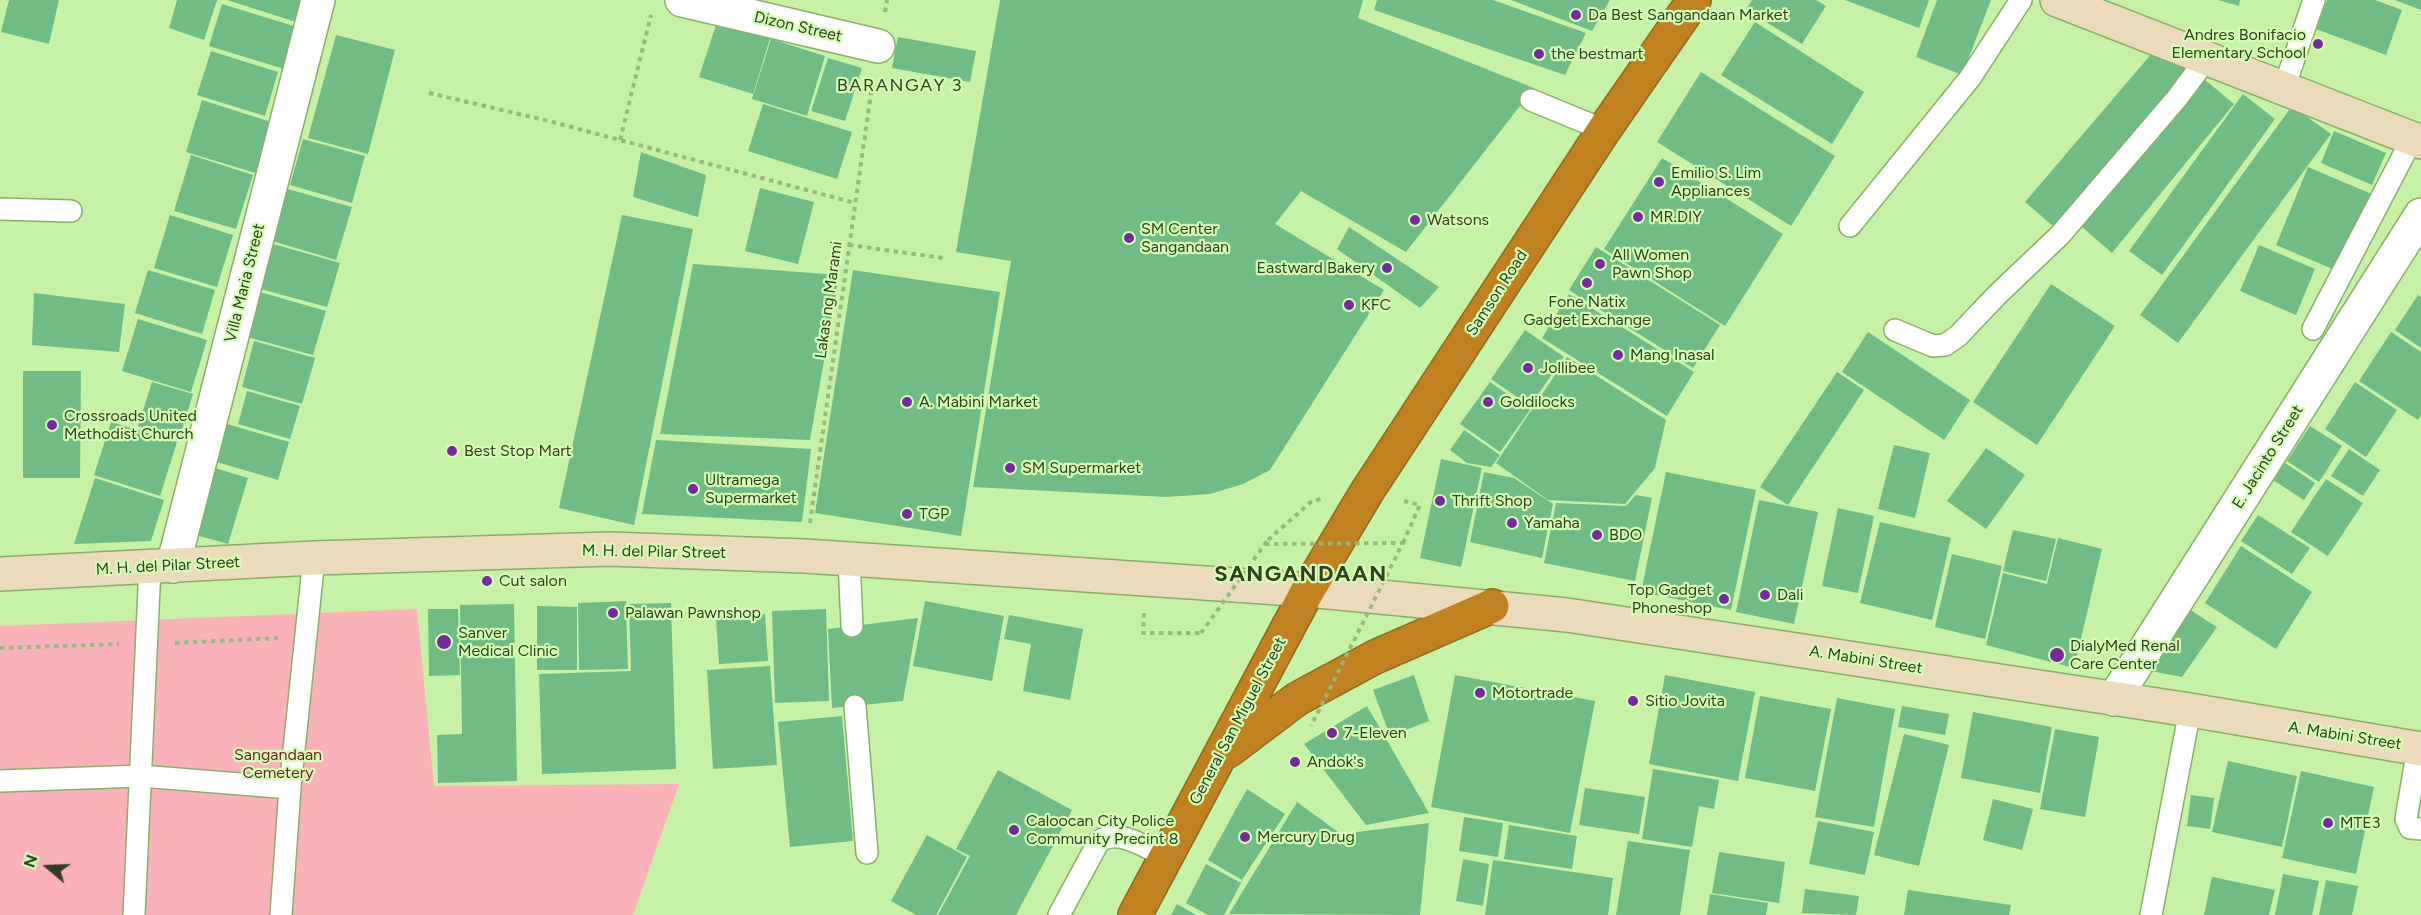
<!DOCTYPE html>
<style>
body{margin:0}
#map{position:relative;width:2421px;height:915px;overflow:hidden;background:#c7f1a7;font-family:Figtree,sans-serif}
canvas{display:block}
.north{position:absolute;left:18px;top:837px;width:60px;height:60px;-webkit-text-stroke:4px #d4feb4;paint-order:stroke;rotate:289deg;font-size:16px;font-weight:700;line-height:24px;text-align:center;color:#304023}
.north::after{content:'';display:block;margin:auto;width:21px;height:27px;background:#304023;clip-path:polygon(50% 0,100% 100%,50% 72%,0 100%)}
</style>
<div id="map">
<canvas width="2421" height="915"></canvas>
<div class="north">N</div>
</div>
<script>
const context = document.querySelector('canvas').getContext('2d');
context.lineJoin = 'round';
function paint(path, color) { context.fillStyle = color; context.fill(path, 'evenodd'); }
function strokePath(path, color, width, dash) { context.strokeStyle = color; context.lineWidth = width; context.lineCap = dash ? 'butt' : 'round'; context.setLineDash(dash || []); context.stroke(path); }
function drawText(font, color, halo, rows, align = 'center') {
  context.font = font + ' Figtree,sans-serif'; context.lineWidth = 4.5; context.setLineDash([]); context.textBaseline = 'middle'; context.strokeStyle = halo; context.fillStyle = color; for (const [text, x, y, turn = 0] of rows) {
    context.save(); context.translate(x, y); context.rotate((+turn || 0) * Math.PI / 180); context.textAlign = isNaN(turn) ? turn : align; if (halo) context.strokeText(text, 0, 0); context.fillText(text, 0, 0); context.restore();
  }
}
const green = new Path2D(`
 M417,609L434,786L679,784L633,915H0V626Z`);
const building = new Path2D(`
 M9,0H59L49,44L1,32Z
 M177,0H217L204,40L169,28Z
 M227,0H306L299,23Z
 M1000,0H1363L1358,18L1534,88L1406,252L1301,191L1275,224L1384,290L1270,470L1243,484L1210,494L1166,497L973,487L1011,261L956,252Z
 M1377,0H1493L1586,33L1565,75L1374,10Z
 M1511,0H1610L1592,31Z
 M1752,0H1816L1826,6L1802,44L1746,10Z
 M1845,0H1929L1919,28Z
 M1937,0H1991L1962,75L1916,57Z
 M2218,0H2240L2239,6Z
 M2327,0H2375L2402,10L2386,55L2316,29Z
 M2395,0H2421V10Z
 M222,4L297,27L284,69L209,46Z
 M718,19L771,35L753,94L699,77Z
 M1755,22L1864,92L1832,144L1721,75Z
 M336,35L395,50L368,154L308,138Z
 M898,37L976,51L970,82L892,68Z
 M771,39L825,56L807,116L752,99Z
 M2159,45L2193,75L2060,232L2025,202Z
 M211,51L278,72L265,116L197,95Z
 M828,58L862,68L845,121L811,111Z
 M1701,72L1835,156L1791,226L1657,142Z
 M2198,74L2234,104L2112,253L2074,220Z
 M2243,94L2275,119L2162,275L2129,251Z
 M202,100L274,123L259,174L186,152Z
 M763,104L852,132L837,179L748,151Z
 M2292,106L2331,134L2178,343L2140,315Z
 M2334,131L2386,153L2372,185L2321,163Z
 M303,139L365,156L352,203L290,185Z
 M641,152L706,175L698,217L633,197Z
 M191,155L253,175L236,229L174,211Z
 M1662,158L1783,234L1725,326L1604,249Z
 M2308,167L2374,195L2342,273L2276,245Z
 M284,188L352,207L336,260L269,240Z
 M760,188L814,202L798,264L745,251Z
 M170,215L233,235L217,287L154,268Z
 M622,215L693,229L634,525L559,508Z
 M1349,227L1439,287L1420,308L1337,249Z
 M270,243L340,263L327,307L257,288Z
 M2259,245L2315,269L2296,315L2240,291Z
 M1596,247L1720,325L1693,368L1569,290Z
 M693,264L839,275L810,440L660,434Z
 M148,270L215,290L202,334L135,313Z
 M853,270L1000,292L961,536L815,513Z
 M2051,284L2115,326L2037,445L1973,402Z
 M260,292L326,311L313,355L247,337Z
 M34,293L125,304L119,352L32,345Z
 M1569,294L1694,372L1667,416L1542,338Z
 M2418,295L2421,297V348L2395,330Z
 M138,319L207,340L191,392L122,371Z
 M1525,330L1564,357L1530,406L1491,379Z
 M1868,332L1970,400L1944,440L1842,372Z
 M2391,332L2421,352V415L2418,420L2359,381Z
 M254,341L315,358L302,404L242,387Z
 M1567,357L1666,420L1655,468L1625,504L1548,500L1496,463Z
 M23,371H81L80,478H23Z
 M1837,372L1864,390L1788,505L1760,487Z
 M152,382L193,394L179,439L138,426Z
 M1490,382L1530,410L1500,452L1460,424Z
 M2355,382L2397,410L2366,457L2325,429Z
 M247,391L300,406L290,439L238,424Z
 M111,422L177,442L160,496L94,475Z
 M220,422L289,442L278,480L210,460Z
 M2310,426L2342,446L2319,482L2287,461Z
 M1464,430L1500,455L1491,467L1467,463L1450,450Z
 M656,440L811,449L802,522L642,514Z
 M1894,445L1930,453L1915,518L1878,509Z
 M1986,448L2025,475L1986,529L1947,501Z
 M2349,449L2380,470L2363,496L2331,476Z
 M1441,459L1482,468L1461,567L1420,558Z
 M2285,463L2315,483L2304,500L2273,480Z
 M208,466L248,478L228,544L189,533Z
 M1484,472L1514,478L1553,504L1542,558L1470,542Z
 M1666,472L1756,490L1731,610L1641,592Z
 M95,478L164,500L151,541L74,544Z
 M2326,479L2363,503L2328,556L2291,532Z
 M1636,495L1652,498L1635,581L1544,563L1556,503L1626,506Z
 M1759,500L1818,512L1794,624L1736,612Z
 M1838,508L1874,516L1858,593L1822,586Z
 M2258,515L2310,548L2292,574L2241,541Z
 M1880,522L1951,538L1932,620L1860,603Z
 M2013,530L2056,539L2046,581L2003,571Z
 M2058,538L2102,549L2074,668L1986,645L2003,573L2047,584Z
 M2241,546L2312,592L2276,649L2205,603Z
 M1952,554L2002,566L1985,639L1935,627Z
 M626,601L628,669L579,670L578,603Z
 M925,601L1004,616L992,681L913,666Z
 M671,603L676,769L542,774L539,674L631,671L629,604Z
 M514,604L517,781L438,783L437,735L462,734L460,605Z
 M2181,604L2217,627L2182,677L2140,669Z
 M537,606L577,607V670H537Z
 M428,609H458L460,675L429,676Z
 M826,609L829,701L775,703L772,611Z
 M765,614L768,661L719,664L716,618Z
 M1009,615L1083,629L1070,700L1023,691L1031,644L1004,639Z
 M918,618L903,701L832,708L828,629Z
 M770,666L777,765L713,769L707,670Z
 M1414,675L1429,721L1390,736L1373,690Z
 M1455,675L1595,701L1570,833L1431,807Z
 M1665,675L1755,692L1738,781L1649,764Z
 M1760,696L1831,709L1815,791L1745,778Z
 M1837,698L1895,709L1874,827L1815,817Z
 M1367,706L1429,813L1366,825L1304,744Z
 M1902,706L1949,714L1945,735L1898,727Z
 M1973,712L2052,727L2040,793L1961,778Z
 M842,716L853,841L790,847L778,722Z
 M2055,729L2099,737L2085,817L2040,809Z
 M1904,734L1949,745L1919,866L1874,855Z
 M2228,761L2297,776L2282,847L2212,832Z
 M1653,769L1719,780L1714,809L1699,806L1692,847L1642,839Z
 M998,770L1072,810L1016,915H938L970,856L956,849Z
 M2301,771L2374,787L2356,874L2282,858Z
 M1585,788L1645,797L1639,834L1579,825Z
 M1247,789L1285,814L1242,880L1208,860Z
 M2191,795L2214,798L2210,829L2187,826Z
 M1993,799L2033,809L2022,850L1983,840Z
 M1297,802L1341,834L1429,823L1420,915L1229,914Z
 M1464,817L1503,823L1498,857L1459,851Z
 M1818,821L1874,832L1865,875L1809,864Z
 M1509,825L1577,836L1572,869L1504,859Z
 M927,835L967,857L936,915H916L891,901Z
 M1628,841L1690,850L1680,915H1616Z
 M1719,852L1785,862L1779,903L1712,893Z
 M1463,859L1489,864L1483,906L1456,901Z
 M1493,860L1613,878L1608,915H1485Z
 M1206,864L1241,883L1224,915H1208L1186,903Z
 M2283,874L2319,881L2312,915H2275Z
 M2212,877L2275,890L2269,915H2204Z
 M2326,880L2358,886L2352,915H2319Z
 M1805,889L1859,896L1856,915L1802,913Z
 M1908,890L2011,905L2009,915H1904Z
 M1710,894L1768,903L1766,915H1707Z
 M1177,904L1196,915H1171Z`);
const path = new Path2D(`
 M885,12L887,0
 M429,93L549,121L855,203
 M620,140L651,15
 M849,245L943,258
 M810,523L873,79
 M1268,540L1312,501L1321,499
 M1403,543L1420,505L1404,501
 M1144,613L1143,633H1201
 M175,643L278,638
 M0,648L119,644`);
const lane = new Path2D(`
 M2284,88L2314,0
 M1531,100L1604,130
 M0,209L71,211
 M1850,226L1970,78L2021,0
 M2313,329L2412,139
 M1895,330L1933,346L1945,345L1958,336L1997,295L2060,235L2178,97L2207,58
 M849,560L852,626
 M855,706L867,853
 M2418,748L2406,819L2410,828L2421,829
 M0,781L141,776L290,788
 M134,915L150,567
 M281,915L290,788L314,558
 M1059,915L1099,841C1119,828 1147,848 1166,857
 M2151,915L2190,710`);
const street = new Path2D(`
 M682,0L878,46
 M173,566L318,0
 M2114,699L2421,215`);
const secondary = new Path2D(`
 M2057,0L2421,142
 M0,574L314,558L610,549L805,556L1308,590L1567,615L2190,710L2421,749`);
const highway = new Path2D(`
 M1228,751L1297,699L1375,657L1492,606
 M1135,915L1308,590L1368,490L1604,130L1694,0`);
const pathBridge = new Path2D(`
 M1265,544L1403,543L1311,726
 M1201,633L1268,540`);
const markers = [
 [1576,15,6,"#772a9c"],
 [2318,44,6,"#772a9c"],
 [1539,54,6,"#772a9c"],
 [1659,182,6,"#772a9c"],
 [1638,217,6,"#772a9c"],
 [1415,220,6,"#772a9c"],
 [1129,238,6,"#772a9c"],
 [1600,264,6,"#772a9c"],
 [1387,268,6,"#772a9c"],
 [1587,283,6,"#772a9c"],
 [1349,305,6,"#772a9c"],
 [1618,355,6,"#772a9c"],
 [1528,368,6,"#772a9c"],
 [907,402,6,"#772a9c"],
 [1488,402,6,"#772a9c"],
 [52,425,6,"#772a9c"],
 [452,451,6,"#772a9c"],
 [1010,468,6,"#772a9c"],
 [693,489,6,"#772a9c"],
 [1440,501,6,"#772a9c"],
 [907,514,6,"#772a9c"],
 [1512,523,6,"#772a9c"],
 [1597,535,6,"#772a9c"],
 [487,581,6,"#772a9c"],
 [1765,595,6,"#772a9c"],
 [1724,599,6,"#772a9c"],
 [613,613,6,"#772a9c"],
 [444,642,8,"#772a9c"],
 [2057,655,8,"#772a9c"],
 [1480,693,6,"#772a9c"],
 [1633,701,6,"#772a9c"],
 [1332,733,6,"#772a9c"],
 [1295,762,6,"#772a9c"],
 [2328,823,6,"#772a9c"],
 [1014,830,6,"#772a9c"],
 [1245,837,6,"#772a9c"]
];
const poiNames = [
 ["Da Best Sangandaan Market",1588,15],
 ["Andres Bonifacio",2306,35,"right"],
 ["Elementary School",2306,53,"right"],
 ["the bestmart",1551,54],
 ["Emilio S. Lim",1671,173],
 ["Appliances",1671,191],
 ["MR.DIY",1650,217],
 ["Watsons",1427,220],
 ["SM Center",1141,229],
 ["Sangandaan",1141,247],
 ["All Women",1612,255],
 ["Pawn Shop",1612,273],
 ["Eastward Bakery",1375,268,"right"],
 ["Fone Natix",1587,302,"center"],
 ["Gadget Exchange",1587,320,"center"],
 ["KFC",1361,305],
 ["Mang Inasal",1630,355],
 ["Jollibee",1540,368],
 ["A. Mabini Market",919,402],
 ["Goldilocks",1500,402],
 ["Crossroads United",64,416],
 ["Methodist Church",64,434],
 ["Best Stop Mart",464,451],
 ["SM Supermarket",1022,468],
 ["Ultramega",705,480],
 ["Supermarket",705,498],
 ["Thrift Shop",1452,501],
 ["TGP",919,514],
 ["Yamaha",1524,523],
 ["BDO",1609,535],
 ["Cut salon",499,581],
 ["Top Gadget",1712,590,"right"],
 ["Phoneshop",1712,608,"right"],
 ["Dali",1777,595],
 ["Palawan Pawnshop",625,613],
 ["Sanver",458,633],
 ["Medical Clinic",458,651],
 ["DialyMed Renal",2070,646],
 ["Care Center",2070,664],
 ["Motortrade",1492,693],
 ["Sitio Jovita",1645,701],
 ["7-Eleven",1344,733],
 ["Andok's",1307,762],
 ["Caloocan City Police",1026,821],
 ["Community Precint 8",1026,839],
 ["MTE3",2340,823],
 ["Mercury Drug",1257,837]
];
const streetNames = [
 ["Dizon Street",798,27,13],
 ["Villa Maria Street",245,283,-76],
 ["Samson Road",1497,293,-57],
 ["Lakas ng Marami",829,300,-82],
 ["E. Jacinto Street",2268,457,-58],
 ["M. H. del Pilar Street",654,552,1],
 ["M. H. del Pilar Street",168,566,-3],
 ["A. Mabini Street",1866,660,9],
 ["General San Miguel Street",1238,721,-62],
 ["A. Mabini Street",2345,736,9]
];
const parkNames = [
 ["Sangandaan",278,755],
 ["Cemetery",278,773]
];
const neighbourhoodNames = [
 ["BARANGAY 3",900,86]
];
const districtNames = [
 ["SANGANDAAN",1301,575]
];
paint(green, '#fab2b9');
paint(building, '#71bb87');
strokePath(lane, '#89b06a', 24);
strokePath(street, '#89b06a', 36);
strokePath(secondary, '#89b06a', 36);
strokePath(highway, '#8e6b21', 36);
strokePath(path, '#97b97d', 4, [4.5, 4.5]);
strokePath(lane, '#fff', 21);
strokePath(street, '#fff', 33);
strokePath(secondary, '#ecdabc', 33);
strokePath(highway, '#c08220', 33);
strokePath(pathBridge, '#97b97d', 4, [4.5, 4.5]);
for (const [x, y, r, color] of markers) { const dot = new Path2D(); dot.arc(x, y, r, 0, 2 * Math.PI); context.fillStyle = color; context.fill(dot); strokePath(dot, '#d4feb4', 2); }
drawText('16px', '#304023', '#d4feb4', poiNames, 'left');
drawText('16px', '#304023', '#d4feb4', streetNames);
drawText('16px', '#7e1430', '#d4feb4', parkNames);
context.letterSpacing = '1.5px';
drawText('18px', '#304023', '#d4feb4', neighbourhoodNames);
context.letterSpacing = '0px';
context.letterSpacing = '1.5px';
drawText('bold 22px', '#304023', '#d4feb4', districtNames);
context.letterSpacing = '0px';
</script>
